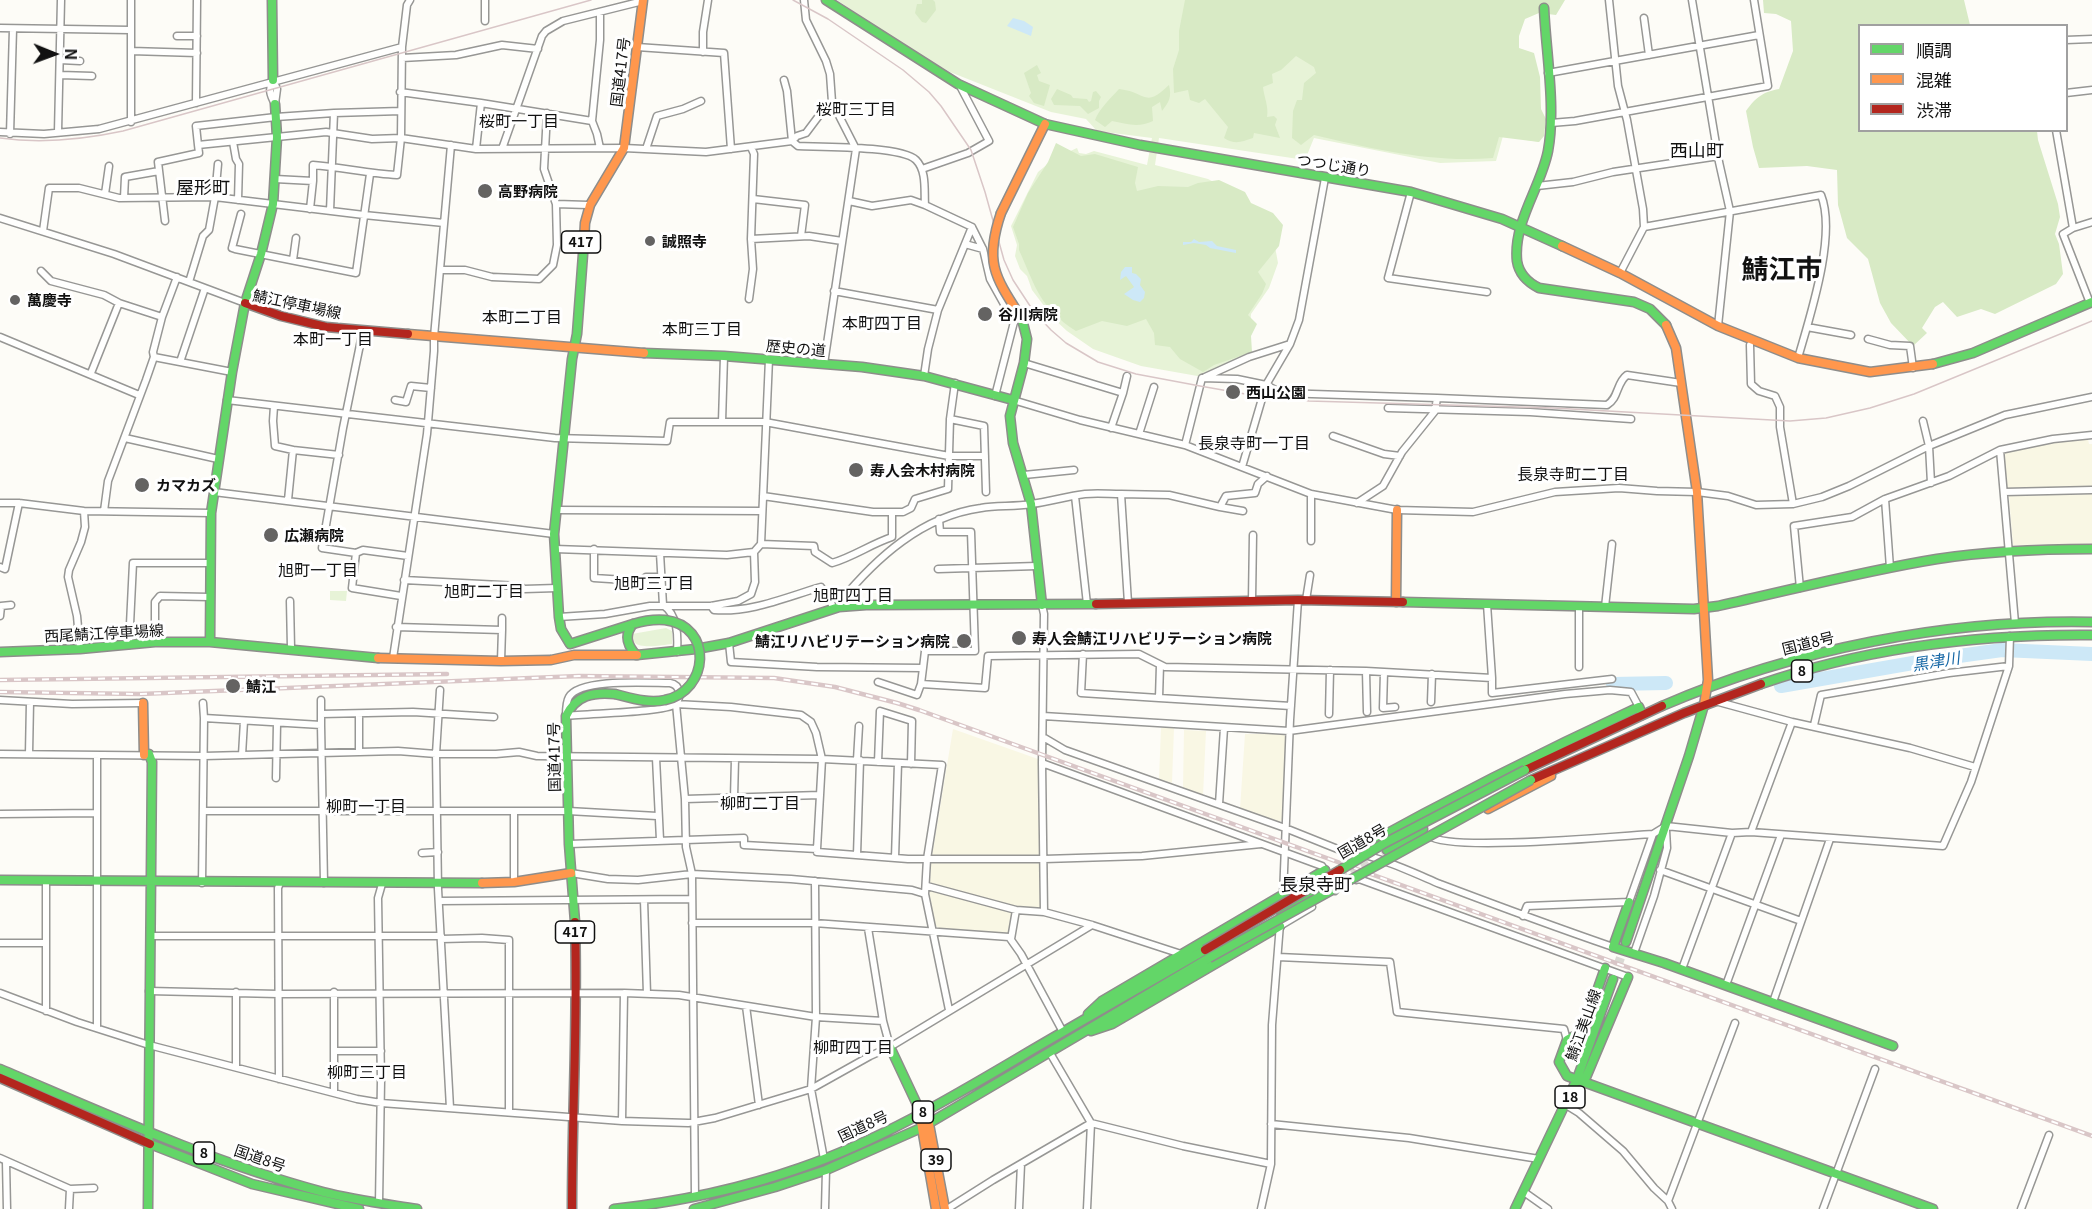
<!DOCTYPE html>
<meta charset="utf-8">
<style>
body{margin:0}
#map{position:relative;width:2092px;height:1209px;overflow:hidden;background:#fdfcf7;font-family:Georgia,"Noto Sans JP",serif}
canvas{display:block}
.legend{position:absolute;left:1858px;top:24px;width:210px;height:108px;box-sizing:border-box;background:#fff;border:2px solid #a0a0a0;margin:0;padding:8px 10px;list-style:none;font-size:18px;color:#111}
.legend li{display:flex;align-items:center;gap:12px;height:30px}
.legend b{width:30px;border:2px solid #a0a0a0}
.north{position:absolute;left:24px;top:24px;width:60px;height:60px;-webkit-text-stroke:4px #fff;paint-order:stroke;rotate:91deg;font-size:16px;font-weight:700;line-height:24px;text-align:center;color:#111}
.north::after{content:'';display:block;margin:auto;width:21px;height:27px;background:#111;clip-path:polygon(50% 0,100% 100%,50% 72%,0 100%)}
</style>
<div id="map">
<canvas width="2092" height="1209"></canvas>
<ul class="legend">
<li><b style="height:8px;background:#63d668"></b>順調</li>
<li><b style="height:8px;background:#ff974d"></b>混雑</li>
<li><b style="height:8px;background:#b3261e"></b>渋滞</li>
</ul>
<div class="north">N</div>
</div>
<script>
const context = document.querySelector('canvas').getContext('2d');
context.lineJoin = 'round';
function paint(path, color) { context.fillStyle = color; context.fill(path, 'evenodd'); }
function strokePath(path, color, width, dash) { context.strokeStyle = color; context.lineWidth = width; context.lineCap = dash ? 'butt' : 'round'; context.setLineDash(dash || []); context.stroke(path); }
function drawText(font, color, halo, rows, align = 'center') {
  context.font = font + ' Georgia,"Noto Sans JP",serif'; context.lineWidth = 6; context.setLineDash([]); context.textBaseline = 'middle'; context.strokeStyle = halo; context.fillStyle = color; for (const [text, x, y, turn = 0] of rows) {
    context.save(); context.translate(x, y); context.rotate((+turn || 0) * Math.PI / 180); context.textAlign = isNaN(turn) ? turn : align; if (halo) context.strokeText(text, 0, 0); context.fillText(text, 0, 0); context.restore();
  }
}
const farmland = new Path2D(`
 M2088,439L2089,444H2092V487L2006,488L2003,453L2025,446Z
 M2092,494V544L2013,545L2009,496Z
 M1161,728H1174L1172,783L1159,779Z
 M953,729L1038,759L1042,853L1039,856H932Z
 M1184,730L1206,731L1203,796L1183,788Z
 M1245,734H1283L1287,738L1283,819L1279,822L1240,809Z
 M935,860L1038,861L1042,865V906L1038,909L1006,904L932,885L930,882L931,863Z
 M929,890L1012,911L1008,933L1005,935L940,929L935,925Z`);
const green = new Path2D(`
 M837,0H1551L1524,15C1521,25 1514,42 1516,51C1521,76 1558,121 1539,142L1503,136L1496,161L1440,163L1314,138L1305,160L1159,138L1155,165L1208,179L1240,196L1270,219L1278,263L1269,288L1251,314L1248,354L1230,362L1203,377L1141,366L1093,349L1067,331L1054,319L1032,290L1027,276L1020,269L1015,256L1017,245L1011,226L1038,172L1055,158L1077,148L1079,153L1086,154L1094,151L1147,165L1152,138L1097,131L1086,119L1051,112L950,72L899,42Z
 M330,591H347L346,601L330,600Z
 M666,628L672,631V644C664,645 641,649 635,643C633,641 633,636 632,634Z`);
const forest = new Path2D(`
 M922,0H933L935,2L936,10L926,23L922,22L915,13L917,4H922Z
 M1185,0H1565L1556,15L1539,13L1525,19L1519,36V48L1534,53L1540,77L1541,109L1546,119L1544,136L1539,142L1499,137L1493,158C1431,163 1374,149 1314,135L1301,145L1292,138L1293,111L1297,100H1302L1304,83L1316,73L1314,67L1296,56L1281,70L1272,74L1273,83L1263,87C1264,97 1269,107 1267,117L1274,116L1277,119L1275,125L1280,138L1254,133L1253,138C1241,142 1235,145 1224,138L1228,127L1205,99L1199,103L1190,100L1188,90L1174,93L1173,69L1179,50V31Z
 M1763,0H1964L1970,25L1860,26V130L2037,131L2038,140L2058,204L2060,217L2055,234L2059,244L2063,274L2056,284L1995,314L1981,309L1957,317L1943,302L1935,307L1922,328L1927,333L1913,346L1891,323L1880,303L1868,259L1847,238L1838,205L1837,170L1807,166L1759,168L1753,147L1746,111C1756,97 1763,92 1779,89L1793,51L1791,21L1776,14L1764,13Z
 M1037,65L1041,73L1037,75L1039,81L1050,85L1044,106L1034,103L1029,96L1031,93L1024,73Z
 M1169,85C1172,97 1169,102 1162,111L1160,102L1152,107L1153,121C1139,128 1126,124 1112,121L1105,127L1095,120C1099,109 1111,98 1119,89C1147,92 1144,109 1169,85Z
 M1057,89L1071,95L1073,98L1087,99L1089,102L1091,101L1093,92L1096,91L1101,97L1099,101V108L1088,114L1080,106L1054,105L1051,99Z
 M1056,143L1081,156L1095,154L1138,167L1135,183L1137,191L1158,186L1188,187L1198,183L1219,180L1245,192L1251,203L1273,213L1283,225L1279,246L1258,272L1266,284L1262,294L1248,315L1257,324L1251,336L1252,352L1214,365L1203,372L1180,359L1170,347L1155,345L1154,333L1146,319L1127,326L1102,321L1076,331C1040,308 1035,286 1019,250V244L1013,227L1028,193L1048,162Z`);
const water = new Path2D(`
 M1013,18L1024,21L1033,27L1031,36L1007,26Z
 M1194,239L1199,242L1212,241L1217,246L1236,250V253L1210,248L1206,245L1194,243L1183,245V242H1191Z
 M1125,267H1132V273L1136,274L1141,279L1140,285L1145,292L1144,298L1140,302L1133,300L1124,294L1134,287L1126,276L1120,280L1121,272Z`);
const river = new Path2D(`
 M1613,684L1666,683
 M1781,686L1930,660L2002,650L2092,654`);
const secondaryTunnel = new Path2D(`
 M1319,889L1387,850`);
const primaryTunnel = new Path2D(`
 M1613,979L1625,945`);
const street = new Path2D(`
 M410,0L407,5L402,47L401,138L476,149L624,148L706,152L792,141L798,146C821,147 902,146 916,160C927,171 924,191 925,205L972,227L983,249L990,279L1014,322L995,396
 M804,0L806,20L826,61L830,74L832,102L856,149L824,364
 M1609,0L1618,86L1627,120L1643,209L1644,227L1620,273
 M1692,0L1719,162L1730,211L1718,326
 M1644,18L1649,55
 M485,21V0
 M0,28L130,30
 M177,36H197
 M2066,40L2092,39
 M637,47L724,53L731,149
 M131,51L197,53
 M703,52V32L708,0
 M402,58L456,55L502,45L538,49
 M60,60L80,61
 M1548,73L1759,35
 M60,75L92,76
 M273,80C268,89 270,95 275,104
 M273,80L277,89L275,104
 M784,80L787,91L792,141
 M400,92L481,103L592,121
 M2066,93L2092,90
 M196,103L197,0
 M547,113L544,169L556,204L588,205
 M131,122V0
 M1551,123L1575,121L1768,86L1754,0
 M2056,130L2073,228
 M0,132L44,134L99,129L402,47
 M58,132L61,0
 M10,134L13,29
 M792,141L797,136L806,133L827,105L832,102
 M233,142L236,159L239,164L238,200
 M198,145L196,126L276,117L334,113
 M751,147L754,154L751,239L809,236L842,241
 M600,148L597,134L592,121L600,40V12
 M476,149L481,103
 M502,149L542,36L546,31L563,21L643,1
 M646,149L657,116L683,109L701,101
 M922,169L968,153L989,141L959,84
 M1537,186L1573,182L1613,172L1719,156
 M1411,192L1388,278L1487,292
 M105,194L109,166
 M124,198L125,177L159,171
 M753,199L805,205L801,236
 M849,201L872,206L911,200L925,205
 M310,209L313,181
 M330,211L334,113L401,111
 M241,214L232,248L235,249L356,273L370,174
 M0,218L114,254L245,303
 M165,221L158,162L199,153L198,145L326,132L372,139L401,138L397,175C369,174 342,167 313,165V181L275,179
 M1644,227L1821,195C1837,235 1810,316 1798,358
 M43,231L49,188H79L119,198L215,197L364,215L444,223
 M965,244L983,249
 M293,260L296,238
 M440,270H465L492,277L539,279L553,265L557,245L556,204
 M41,271L51,281L104,295L119,303L162,317
 M189,282L203,236L209,230L215,197L218,164
 M834,291L938,310
 M749,299L753,269L751,239
 M2090,303L2063,234L2073,228L2092,222
 M1807,327L1851,335
 M363,330L343,428L322,548L356,553L363,550L408,556
 M0,337L139,395
 M1868,339L1890,345L1910,346L1913,368
 M1750,345L1751,384L1759,391L1775,396L1780,407V427L1793,504
 M154,357L232,372
 M180,362L205,288
 M1024,363L1123,393L1111,428
 M91,373L119,303
 M924,376L928,349L938,310L972,227
 M1205,377L1249,357L1290,344
 M1202,378L1237,379L1266,385L1290,344L1299,320L1325,178
 M1123,393L1127,376
 M1437,398L1607,405C1619,398 1616,383 1627,375L1681,383
 M227,400L555,438L667,441L670,422H765L949,456H985
 M395,400L406,402L411,386L431,388
 M1013,400L1080,420L1185,445L1311,494L1397,510L1473,512L1555,492L1619,488L1657,491L1697,492L1728,496L1756,505L1793,504L1822,497L1849,486L1929,446L2005,415L2092,397
 M274,406L273,421L275,446L293,450L288,500
 M1388,408L1530,412L1631,419
 M950,419L984,426L986,492
 M1923,421L1929,446L1931,483
 M722,422L724,356
 M1139,434L1154,387
 M1333,436L1384,454L1400,456
 M125,438L218,459
 M1185,445L1202,378
 M293,450L339,455
 M2000,450L2015,623
 M1242,467L1266,385L1281,393L1437,398L1435,411L1402,452L1383,486L1357,503
 M1024,475L1074,470
 M214,492L554,534
 M2004,492L2092,490
 M1121,494L1169,495L1220,507L1226,496L1255,493L1258,484L1267,476
 M1311,494V541
 M763,496L873,512H903L911,508L915,499L948,489L950,419L955,383
 M1075,496L1087,604
 M1885,499L1890,568
 M0,503H19L84,511L211,513
 M1220,507L1243,511
 M556,510L762,511
 M104,511L108,481L146,380L154,357L153,352L162,317L177,277
 M761,544L814,546L815,552L832,563C853,557 871,544 892,537V512
 M555,549L727,555L754,552
 M594,549V578L641,581L646,577H660
 M356,553L352,588L401,596
 M660,553L663,605C678,615 678,636 677,652
 M0,567L5,569L19,503
 M938,569L1037,566
 M404,580L520,586L524,589L557,588
 M1800,588L1794,526L1852,517L1885,499L1949,476L2000,450L2053,439L2092,435
 M1252,600L1253,535
 M1306,600L1310,575
 M290,601L291,648
 M1042,605L1044,614L1042,763
 M711,606L714,610C751,613 786,597 821,587L834,608
 M839,607L840,602C876,558 922,516 981,508C997,505 1014,507 1031,504C1049,502 1067,496 1085,494C1097,493 1109,494 1121,494L1128,603
 M1605,607L1612,544
 M0,616L1,606L11,605
 M559,617L605,614L650,606H711L738,601L751,594L755,582L754,552L761,544L769,359
 M396,627L502,630L501,661
 M502,630V618
 M155,642V602L160,596L209,597
 M729,643L731,662L817,667L923,668L925,651H975L971,532H940L939,519
 M129,645L133,563H209
 M80,649L77,616L68,577L69,570L81,542L85,527L84,511
 M925,651L926,639
 M1083,654L1081,693L1159,698L1160,665
 M393,658L427,434L434,351V337L451,145
 M1579,667V607
 M923,668L921,684L985,688L988,656L1139,654L1165,667L1366,671L1492,678L1487,604
 M1366,671L1367,712
 M1384,672L1383,708L1395,707
 M1492,678V693L1612,679
 M878,682L917,695L921,684
 M440,690L436,754L438,889L450,1108
 M1159,698L1291,706
 M0,700L72,704L143,703
 M1715,701L1792,722L1910,748L1975,767
 M1431,702L1432,674
 M203,703L204,718
 M321,714L413,712L494,717
 M359,714V752
 M1329,714L1330,670
 M1043,716L1289,731L1565,694L1610,690L1631,692L1639,707
 M321,725V700
 M1814,725L1821,695L1949,673L2009,666
 M1043,737L1065,750L1285,828L1345,852C1370,852 1416,874 1440,884C1498,906 1555,927 1613,947
 M0,754L204,756L398,751L436,754H496L519,752L537,756L822,759L942,765L927,859L925,894L949,1010
 M29,754L30,702
 M97,755V1027
 M242,755L244,721
 M656,758L660,840
 M857,760L859,726
 M878,762L880,711L912,721L911,764
 M276,778L277,724
 M734,798L735,759
 M685,799L820,795
 M1219,804L1224,728
 M203,811H568L657,816
 M0,814L97,813
 M1751,832L1792,722
 M1430,836C1448,852 1619,836 1653,834L1666,826L1732,833L1751,832L1943,846L1971,782L2009,666L2010,636
 M569,844L744,838V845L817,849V852L908,859H1044L1142,856L1261,844
 M422,853L438,852
 M857,855L860,760
 M895,858L898,763
 M1660,870L1801,921
 M571,873L608,879L638,880L692,874L791,879L912,890L925,894
 M46,880V1011
 M1356,880L1359,879L1628,977
 M815,881L816,1017L811,1089L824,1159
 M514,882V811
 M202,883L204,718L321,725L324,883
 M927,886L1016,910L1044,912L1092,925L1181,954
 M1283,896L1290,720L1298,600
 M644,900L647,994
 M439,901L692,899
 M1044,912L1042,763L1322,866L1335,891
 M1523,916L1527,906L1629,902L1653,834
 M692,923H814L1009,937L1021,954L1063,1032
 M1280,926L1312,907
 M868,928L883,1021L890,1047
 M150,936H441
 M441,939L482,938L509,940V1112
 M1011,939L1016,910
 M0,943H45
 M1634,953L1654,896L1667,848L1666,830
 M1278,957L1390,962L1397,1012L1564,1029L1567,1040
 M1682,969L1732,833
 M1726,985L1781,835
 M149,991L278,994L624,993L679,995L816,1017L883,1021
 M0,993L77,1022L149,1045L357,1099L381,1103L622,1121L688,1123L715,1118L811,1089L870,1056L890,1047L1092,925
 M1773,1002L1830,839
 M746,1006L759,1105
 M334,1051H381
 M1050,1053L1091,1123L1087,1209
 M236,1067V992
 M279,1079L278,888L280,883
 M334,1092V992
 M1566,1105L1579,1113L1623,1151L1654,1188L1668,1201L1672,1209
 M622,1121L624,993
 M1271,1124L1409,1138L1539,1159
 M0,1158L70,1189L69,1209
 M6,1162L7,1209
 M70,1189L94,1188
 M1524,1192L1548,1209
 M695,1196L692,874L686,847L685,799L676,704C681,697 681,685 670,683C649,683 580,678 569,697C566,702 566,709 566,716C588,713 662,713 676,704L731,707L801,715L811,722L816,733L822,759L817,849
 M1668,1201L1735,1023
 M379,1203L381,1081L378,898L382,884
 M825,1209L826,1170
 M947,1209L993,1180L1091,1123L1183,1146L1271,1164
 M1019,1209L1021,1164
 M1261,1209L1271,1164L1272,1025L1280,924
 M1823,1209L1875,1069
 M2021,1209L2049,1135`);
const fast = new Path2D(`
 M272,0L273,80
 M826,0L958,84L1045,124L1140,145L1411,192L1502,219L1562,246
 M1544,8C1546,52 1556,108 1548,151C1541,187 1513,222 1517,261C1519,274 1527,282 1539,288L1634,302L1650,309L1666,325
 M584,241L577,334L572,359L554,534L559,617L561,629L570,644L633,624
 M1022,319L1027,339L1024,363L1010,416L1013,443L1031,504L1042,605
 M644,353L724,356L862,367L924,376L1013,400
 M1933,364L1973,353L2092,302
 M1403,602L1694,609L1718,606C1791,590 1863,571 1937,559C1988,551 2040,549 2092,549
 M633,624C624,635 627,645 636,655
 M210,642L211,513L232,372L245,303L261,254L273,204L277,137L275,104
 M0,652L80,649L155,642H210L378,658
 M637,655L696,649L729,643L839,607L866,605L1096,604
 M1761,684C1868,647 1979,634 2092,635
 M1662,706C1794,649 1948,619 2092,622
 M1387,850L1423,829
 M1353,852C1447,800 1542,752 1639,707L1642,715
 M0,880L482,883
 M1629,902L1613,947L1664,963L1893,1046
 M1281,912L1319,889
 M575,922L569,844L566,716C576,695 593,692 615,694
 M1626,942L1689,756L1704,705
 M1605,968L1583,1031L1567,1040L1559,1062L1567,1076L1933,1209
 M1088,1014L1102,1001L1325,870
 M1091,1031L1112,1024L1280,926
 M890,1047L921,1113
 M0,1069C106,1114 211,1162 323,1192C354,1200 386,1204 417,1209
 M1584,1082L1628,977
 M150,1144L252,1184L359,1209
 M148,1209L152,762L149,754
 M614,1209C678,1202 740,1189 800,1168C878,1141 949,1099 1020,1057C1081,1021 1143,986 1205,950
 M694,1209L775,1187L826,1170L921,1128L1209,958
 M1515,1209L1577,1079L1613,979`);
const slow = new Path2D(`
 M1001,213L1045,124
 M584,241L585,223L590,205L624,148L643,0
 M1562,246L1620,273L1718,326L1798,358L1870,372L1933,364
 M1666,325L1676,348L1697,492L1708,680L1704,705
 M408,334L644,353
 M1396,602L1397,510
 M378,658L501,661L551,660L574,655H637
 M143,703L144,755
 M1488,809L1551,776
 M482,883L514,882L571,873
 M921,1113L929,1124L945,1209
 M921,1122L936,1209`);
const jam = new Path2D(`
 M245,303L281,316L326,327L408,334
 M1096,604L1298,600L1403,602
 M1525,770L1662,706
 M1531,780L1684,713L1761,684
 M0,1078L150,1144
 M572,1209C572,1113 578,1018 575,922`);
const tram = new Path2D(`
 M793,0L828,19L903,70L929,92L941,106L971,150L985,192L1004,260L1013,280L1034,312L1051,330L1066,343L1098,362L1136,374L1200,386L1251,395L1309,401L1553,408L1790,421L1826,418L1870,408L1914,394L2092,321
 M0,138C42,144 81,140 123,131L591,0`);
const rail = new Path2D(`
 M0,680L447,674
 M0,692L141,694L579,676L774,678L835,687L897,703L919,710L2092,1136`);
const fastBridge = new Path2D(`
 M615,694C631,698 649,704 665,700C709,691 714,626 665,620C654,619 643,621 633,624
 M1340,870L1383,844L1525,770
 M1209,958L1531,780`);
const slowBridge = new Path2D(`
 M1001,213C984,263 995,277 1022,319`);
const jamBridge = new Path2D(`
 M1205,950L1340,870`);
const markers = [
 [485,191,8,"#646362"],
 [650,241,6,"#646362"],
 [15,300,6,"#646362"],
 [985,314,8,"#646362"],
 [1233,392,8,"#646362"],
 [856,470,8,"#646362"],
 [142,485,8,"#646362"],
 [271,535,8,"#646362"],
 [1019,638,8,"#646362"],
 [964,641,8,"#646362"],
 [233,686,8,"#646362"]
];
const shields = [
 [581,242,39],
 [1802,671,21],
 [575,932,39],
 [1570,1097,30],
 [923,1112,21],
 [204,1153,21],
 [936,1160,30]
];
const shieldNames = [
 ["417",581,242],
 ["8",1802,671],
 ["417",575,932],
 ["18",1570,1097],
 ["8",923,1112],
 ["8",204,1153],
 ["39",936,1160]
];
const streetNames = [
 ["国道417号",620,72,-83],
 ["つつじ通り",1334,165,9],
 ["鯖江停車場線",297,304,12],
 ["歴史の道",796,348,5],
 ["西尾鯖江停車場線",104,633,-3],
 ["国道8号",1808,643,-14],
 ["国道417号",554,757,-91],
 ["国道8号",1362,841,-30],
 ["鯖江美山線",1583,1025,-70],
 ["国道8号",863,1126,-25],
 ["国道8号",260,1158,19]
];
const poiNames = [
 ["高野病院",498,191],
 ["誠照寺",662,241],
 ["萬慶寺",27,300],
 ["谷川病院",998,314],
 ["西山公園",1246,392],
 ["寿人会木村病院",870,470],
 ["カマカズ",156,485],
 ["広瀬病院",284,535],
 ["寿人会鯖江リハビリテーション病院",1032,638],
 ["鯖江リハビリテーション病院",950,641,"right"],
 ["鯖江",246,686]
];
const neighbourhoodNames = [
 ["桜町三丁目",856,109],
 ["桜町一丁目",519,121],
 ["本町二丁目",522,317],
 ["本町四丁目",882,323],
 ["本町三丁目",702,329],
 ["本町一丁目",333,339],
 ["長泉寺町一丁目",1254,443],
 ["長泉寺町二丁目",1573,474],
 ["旭町一丁目",318,570],
 ["旭町三丁目",654,583],
 ["旭町二丁目",484,591],
 ["旭町四丁目",853,595],
 ["柳町二丁目",760,803],
 ["柳町一丁目",366,806],
 ["柳町四丁目",853,1047],
 ["柳町三丁目",367,1072]
];
const waterNames = [
 ["黒津川",1936,661,-9]
];
const quarterNames = [
 ["西山町",1697,150],
 ["屋形町",203,187],
 ["長泉寺町",1316,884]
];
const townNames = [
 ["鯖江市",1782,269]
];
paint(farmland, '#f9f7e4');
paint(green, '#e7f3d7');
paint(forest, '#d8eac5');
paint(water, '#cde8f7');
strokePath(river, '#cde8f7', 14);
strokePath(secondaryTunnel, '#dad9d4', 8, [8, 4]);
strokePath(primaryTunnel, '#dad9d4', 9, [9, 4.5]);
strokePath(street, '#979795', 9);
strokePath(fast, '#8e8d8b', 11);
strokePath(slow, '#8e8d8b', 11);
strokePath(jam, '#8e8d8b', 11);
strokePath(street, '#fffffe', 6);
strokePath(fast, '#63d668', 8);
strokePath(slow, '#ff974d', 8);
strokePath(jam, '#b3261e', 8);
strokePath(tram, '#d9c6c7', 1.5);
strokePath(rail, '#d9c6c7', 4.5);
strokePath(rail, '#fff', 2, [7]);
strokePath(fastBridge, '#8e8d8b', 11, []);
strokePath(slowBridge, '#8e8d8b', 11, []);
strokePath(jamBridge, '#8e8d8b', 11, []);
strokePath(fastBridge, '#63d668', 8);
strokePath(slowBridge, '#ff974d', 8);
strokePath(jamBridge, '#b3261e', 8);
for (const [x, y, r, color] of markers) { const dot = new Path2D(); dot.arc(x, y, r, 0, 2 * Math.PI); context.fillStyle = color; context.fill(dot); strokePath(dot, '#fff', 2); }
for (const [x, y, w] of shields) { const box = new Path2D(); box.roundRect(x - w / 2, y - 11, w, 22, 4.5); context.fillStyle = '#fff'; context.fill(box); strokePath(box, '#111', 1.5); }
drawText('bold 14px', '#111', null, shieldNames);
drawText('15px', '#111', '#fff', streetNames);
drawText('bold 15px', '#111', '#fff', poiNames, 'left');
drawText('16px', '#111', '#fff', neighbourhoodNames);
drawText('italic 16px', '#1768a6', '#fff', waterNames);
drawText('18px', '#111', '#fff', quarterNames);
drawText('bold 27px', '#111', '#fff', townNames);
</script>
